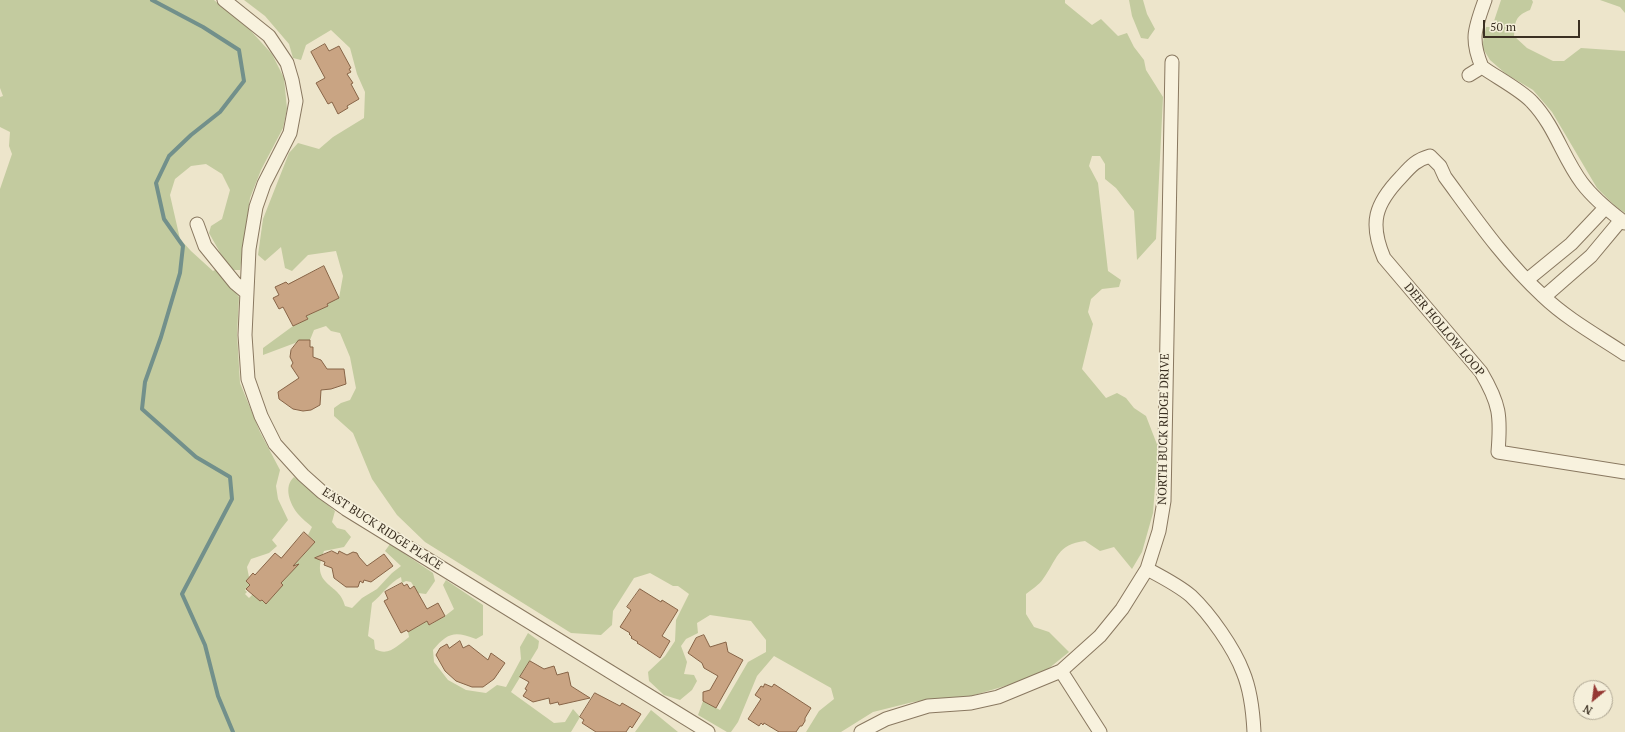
<!DOCTYPE html>
<style>
body{margin:0}
#map{position:relative;width:1625px;height:732px;overflow:hidden;background:#ede5cb;font-family:"PT Serif",serif}
canvas{display:block}
.north{position:absolute;left:1573px;top:680px;width:40px;height:40px;box-sizing:border-box;background:#f5efda;border:1px solid #aba390;border-radius:50%;rotate:209deg;font-size:11px;font-weight:700;line-height:16px;text-align:center;color:#3b3022}
.north::after{content:'';display:block;margin:auto;width:14px;height:18px;background:#953833;clip-path:polygon(50% 0,100% 100%,50% 72%,0 100%)}
.scale{position:absolute;left:1483px;top:20px;width:97px;height:18px;box-sizing:border-box;border:2px solid #3b3022;border-top:0;padding-left:5px;font-size:12px;line-height:14px;white-space:nowrap;color:#3b3022;-webkit-text-stroke:3px #f5efda;paint-order:stroke}
</style>
<div id="map">
<canvas width="1625" height="732"></canvas>
<div class="north">N</div>
<div class="scale">50 m</div>
</div>
<script>
const context = document.querySelector('canvas').getContext('2d');
context.lineJoin = 'round';
function paint(path, color) { context.fillStyle = color; context.fill(path, 'evenodd'); }
function strokePath(path, color, width, dash) { context.strokeStyle = color; context.lineWidth = width; context.lineCap = dash ? 'butt' : 'round'; context.setLineDash(dash || []); context.stroke(path); }
function drawText(font, color, halo, rows, align = 'center') {
  context.font = font + ' "PT Serif",serif'; context.lineWidth = 3.5; context.setLineDash([]); context.textBaseline = 'middle'; context.strokeStyle = halo; context.fillStyle = color; for (const [text, x, y, turn = 0] of rows) {
    context.save(); context.translate(x, y); context.rotate((+turn || 0) * Math.PI / 180); context.textAlign = isNaN(turn) ? turn : align; if (halo) context.strokeText(text, 0, 0); context.fillText(text, 0, 0); context.restore();
  }
}
const green = new Path2D(`
 M0,0H214L250,30L272,54L284,78L287,109L283,128L261,170L250,198L240,270H232L222,256L209,233L211,226L222,219L230,190L222,174L206,164L191,166L175,179L170,195L180,239L191,251L213,271L217,269L239,297L237,334L240,383L260,432L280,470L276,486L278,499L288,520L272,540L277,546L269,553L251,559L247,567L249,577L246,581L250,585L245,590L247,592L245,594L249,598L253,594L260,601L262,600L266,603L283,585L281,583L292,571L295,564L315,542L308,535L312,527C308,523 302,519 298,514C290,504 283,487 294,477L335,511L332,522L337,528L345,530L351,537L344,547L324,551C309,587 340,582 345,606L352,608L362,598L377,589L392,573L401,566L385,551L390,544L433,573L435,581L426,594L418,593L411,582L406,581L402,583L401,577C389,583 382,595 372,603L368,636L374,640L375,649C389,657 398,645 409,637L408,632L427,621L430,625L445,616L454,609L443,585L446,580L483,605V635L476,639C455,631 448,632 433,650L434,662L448,680L466,690L486,693L497,685L506,687L521,659L520,647L528,633L539,641L538,648L511,692L554,723L565,722L573,709L580,717L571,732H0V189L12,154L9,146L10,132L0,127V97L3,96L0,88Z
 M244,0H1065V3L1092,25L1101,19L1118,36L1127,33L1134,47L1144,60L1146,70L1163,97L1156,239L1137,260L1134,211L1116,188L1105,179V164L1100,156H1092L1089,166L1098,183L1108,271L1121,280L1119,287L1102,289L1091,299L1088,312L1093,324L1082,369L1106,398L1117,393L1126,398L1134,408L1146,416L1158,447L1153,513L1142,552L1132,569L1114,547L1100,551L1085,541C1057,544 1057,560 1043,579C1039,585 1032,589 1026,594V614L1034,627L1049,632L1069,652L1048,669L1022,681L971,696L913,702L873,712L841,732H806L819,711L834,699L831,688L774,656L757,676L738,722L731,732H727L698,715L703,701L720,710L748,662L766,652V640L751,621L710,615L697,623L698,633L686,639L681,646L687,662L684,674L694,675L697,681L692,690L680,700L664,695L649,681L648,672L665,656L675,641L676,620L689,594L678,586H673L650,573L634,578L613,611L612,625L601,635L571,633L425,542L397,515L372,479L353,433L334,416V408L341,403L350,400L356,388L350,357L340,333L331,331L326,326L314,330L310,340H303L263,355V348L293,326L308,319L306,316L328,306L327,303L339,298L343,276L336,251L308,255L292,271L285,268L281,247L265,261L258,255L263,219L289,153L298,143L319,149L333,137L364,118L365,92L357,74L350,48L331,30L306,45L301,60L293,58L289,44L265,16Z
 M1129,0H1143L1147,14L1155,29L1148,39L1141,38L1132,16Z
 M1501,0H1532L1533,2L1530,10C1515,16 1515,21 1514,36L1527,48L1553,61H1564L1581,48L1625,51V213L1614,205L1597,188L1552,112L1533,90L1506,74L1490,60L1482,47L1486,27H1492Z
 M1600,0H1625V13L1620,7Z
 M651,710L678,732H635Z`);
const stream = new Path2D(`
 M152,0L203,27L239,50L244,81L220,112L191,135L169,156L156,183L164,219L183,246L180,273L161,337L145,382L142,409L196,457L230,477L232,499L182,594L205,645L218,696L233,732`);
const building = new Path2D(`
 M325,44L329,51L339,46L351,68L349,69L351,72L347,74L353,83L351,84L359,99L347,106L348,108L338,114L332,102L328,104L316,83L325,78L311,52Z
 M324,266L339,298L327,304L328,306L306,316L308,319L293,326L283,307L279,309L273,298L279,295L275,287L286,282L288,284Z
 M299,340H310V347H313V357L321,360L327,369H344L346,384L331,389L321,390L320,405L311,410L303,411L293,409L279,399L278,392L299,378L291,366L293,363L290,357L291,350Z
 M304,532L315,542L293,566L299,564L281,583L283,585L266,604L262,600L260,601L246,589L250,585L246,581L253,573L255,575L275,553L281,558Z
 M332,551L338,554L339,551L347,555L353,552L357,553L359,557L367,566L384,554L393,566L371,582L364,580L363,583L360,581L358,587H346L334,578L332,568L324,565L325,562L315,558Z
 M402,583L404,586L407,584L410,589L414,586L427,609L438,603L445,616L429,625L427,621L408,632L407,630L401,633L384,601L388,599L385,592Z
 M640,589L661,602L662,600L678,610L662,636L670,641L660,658L642,646L637,643L638,642L631,638L632,637L629,634L630,633L620,627L631,610L627,607Z
 M704,635L710,647L726,642L728,652L743,660L716,708L703,701V692L710,690L718,676L704,668L702,663L688,653L696,638Z
 M460,641L463,648L469,645L488,660L491,653L505,663L494,679L483,687H472L456,681L445,671L436,655L440,648L447,644L449,648Z
 M530,661L544,669L554,666L557,675L568,672L571,686L590,698L559,705L558,702L550,704L549,698L533,702L523,696L527,690L525,689L529,682L520,677Z
 M765,684L772,687L774,684L811,708L805,718V721L802,726H800L796,732H779L764,723L763,725L761,723L759,726L748,719L761,699L755,695L761,686L763,687Z
 M595,693L620,706L622,703L641,714L632,728L630,726L626,732H596L582,723L584,720L580,717Z`);
const minor = new Path2D(`
 M224,0L269,36L287,63L292,80L296,101L290,133L264,184L256,207L249,249L245,335L248,379L261,416L275,444L303,475L322,492L346,509L708,732
 M1482,67C1496,77 1521,90 1532,102C1555,126 1563,158 1582,183C1594,199 1609,211 1625,223
 M1482,67C1470,39 1475,28 1485,0
 M1469,75L1482,67
 M197,224L205,246L235,283L247,293
 M1527,280L1571,244L1605,208
 M1544,297L1591,256L1621,220
 M1625,354C1598,336 1567,319 1543,296C1504,260 1476,219 1445,177L1440,166L1430,156C1416,160 1411,166 1401,177C1375,204 1369,223 1384,258L1481,372C1500,404 1501,416 1498,452L1625,472
 M1147,569C1162,577 1178,585 1191,596C1210,614 1234,648 1243,672C1251,691 1253,712 1254,732
 M1061,671L1100,732
 M861,732L886,719L928,706L971,703L998,697L1061,671L1100,636L1122,609L1147,569L1159,531L1164,501L1172,62`);
const streetNames = [
 ["DEER HOLLOW LOOP",1444,330,50],
 ["NORTH BUCK RIDGE DRIVE",1164,429,-89],
 ["EAST BUCK RIDGE PLACE",382,529,33]
];
paint(green, '#c3cb9f');
strokePath(stream, '#72908b', 4);
paint(building, '#c9a483');
strokePath(building, '#876447', 1);
strokePath(minor, '#897860', 15);
strokePath(minor, '#f8f2de', 13);
drawText('12px', '#3b3022', '#f5efda', streetNames);
</script>
